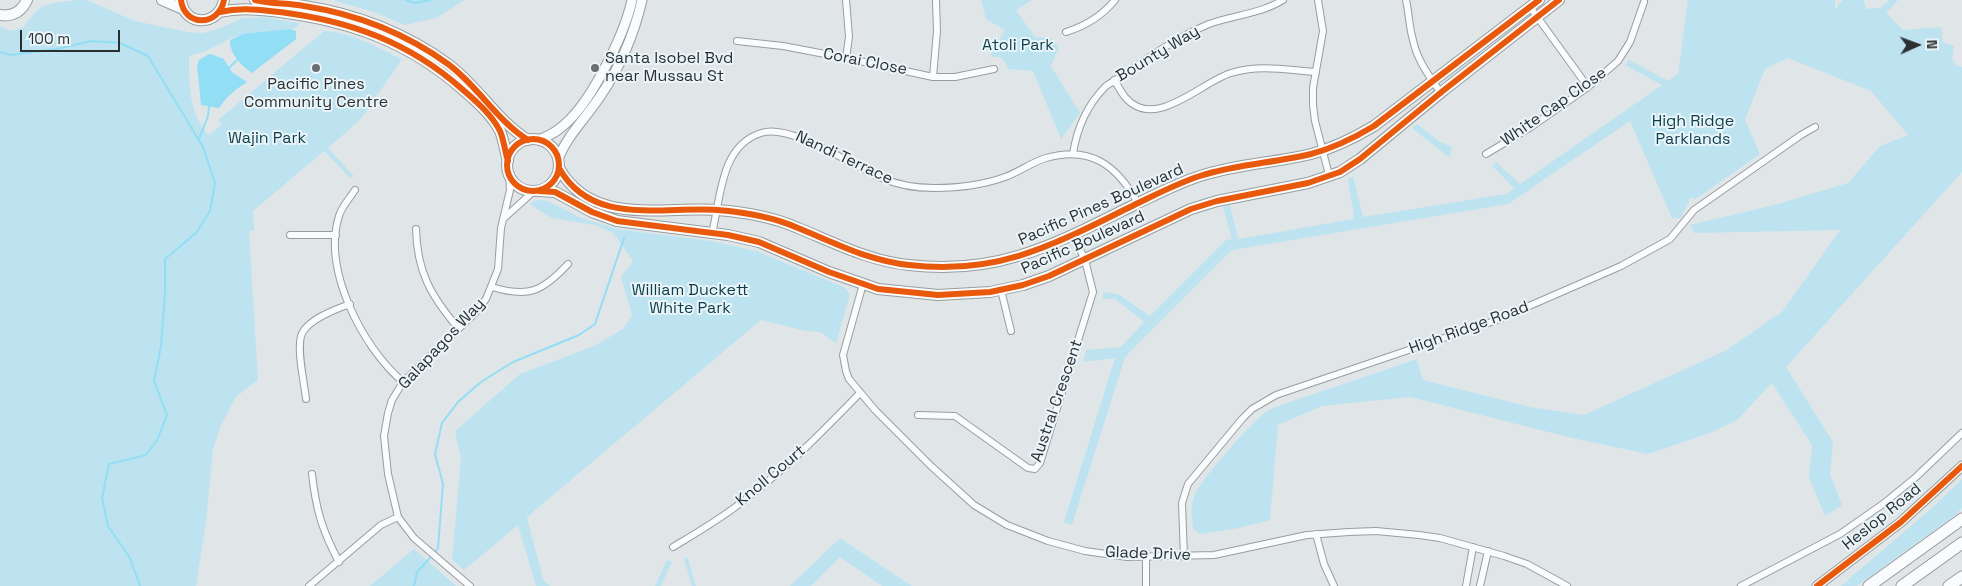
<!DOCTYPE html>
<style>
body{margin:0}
#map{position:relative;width:1962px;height:586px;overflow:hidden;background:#e0e6e8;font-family:"Space Grotesk",sans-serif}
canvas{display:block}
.north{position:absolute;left:1892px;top:20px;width:50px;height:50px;-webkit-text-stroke:4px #eaf5f9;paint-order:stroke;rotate:88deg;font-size:14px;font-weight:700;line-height:20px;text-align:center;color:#2b2f31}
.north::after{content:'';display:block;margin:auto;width:18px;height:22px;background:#2b2f31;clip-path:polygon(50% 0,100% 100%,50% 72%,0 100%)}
.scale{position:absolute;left:20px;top:30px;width:100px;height:22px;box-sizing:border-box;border:2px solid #2b2f31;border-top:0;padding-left:6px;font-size:15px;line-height:18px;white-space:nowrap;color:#2b2f31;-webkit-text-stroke:4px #eaf5f9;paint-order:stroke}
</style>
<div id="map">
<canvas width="1962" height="586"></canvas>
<div class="north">N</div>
<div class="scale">100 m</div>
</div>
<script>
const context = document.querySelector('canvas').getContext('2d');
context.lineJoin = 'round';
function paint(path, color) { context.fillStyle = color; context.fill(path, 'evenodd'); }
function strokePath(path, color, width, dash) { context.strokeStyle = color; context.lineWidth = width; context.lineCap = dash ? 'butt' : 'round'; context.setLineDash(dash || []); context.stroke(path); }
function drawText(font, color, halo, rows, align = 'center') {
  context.font = font + ' "Space Grotesk",sans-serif'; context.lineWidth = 4; context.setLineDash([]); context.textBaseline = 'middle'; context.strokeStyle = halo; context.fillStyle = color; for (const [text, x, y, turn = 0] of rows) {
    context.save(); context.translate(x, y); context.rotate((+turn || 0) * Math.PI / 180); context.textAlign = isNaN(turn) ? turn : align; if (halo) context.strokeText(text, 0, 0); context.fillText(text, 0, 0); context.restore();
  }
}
const green = new Path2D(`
 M77,0H87L135,21L187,32L203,33L223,27L242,18L263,17L300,23L295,28L275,35L235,36L206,51L189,56C189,83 189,115 209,135L222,125L218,120L324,31C351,32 378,48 402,59L361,119L328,148L354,176L350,178L324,151L253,211L254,230L249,231L258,380L236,397L221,425L213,449L206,522L196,586H0V26L10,31L24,27C40,1 48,4 77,0Z
 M333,0H465L436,18L404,25L380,14Z
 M981,0H1032L1016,10L1035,37L1051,38L1059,47L1051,66L1080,113L1061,139L1033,71L1008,69C1006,59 1000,56 990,57L1005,30L986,19Z
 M1688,0H1835V9L1843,0H1864L1866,9L1880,8L1889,0H1898L1886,13L1903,30L1941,27L1943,43L1954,46L1952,59L1957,66L1962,67V172L1786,367L1833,442L1830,474L1842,505L1825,516L1809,478L1812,445L1772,383L1737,420L1710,433L1648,454L1572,438L1410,397L1322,406L1278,425L1270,520L1239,528L1200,534L1193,528C1192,518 1190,507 1194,497C1198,482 1249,426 1263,414C1269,409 1277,407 1284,404L1417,359L1423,380L1530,407L1584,415L1725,351L1782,312L1840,230L1694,233L1690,225L1774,205L1848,183L1880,146L1908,135L1871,91L1788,58L1765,69L1745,120L1760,154L1696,199L1690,198L1681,218H1672L1630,121L1508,204L1232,250L1125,357L1072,525L1064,522L1115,358L1083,362L1086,350L1121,347L1144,322L1115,299H1103V292L1118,294L1150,316L1226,240L1232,239L1223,207L1230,205L1238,239L1354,219L1348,179L1353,176L1363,217L1506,194L1514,188L1492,166L1496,162L1520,184L1662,85L1625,65L1629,60L1668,81L1678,74Z
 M1417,124L1439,141L1452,147L1450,158L1412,128Z
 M537,200L548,201L579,217L617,229L711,241L756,251L844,287L850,294L836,343L820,332L806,331L761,320L527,517L543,579L550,586H536L518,525L464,570L452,559L461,459L455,431L520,374L594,346L623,329L632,315L621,277L633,261L613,233L595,225L552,218L529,204Z
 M1962,479V508L1954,516L1857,586H1841L1933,507Z
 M840,538L912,586H882L840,557L811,586H790Z
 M414,549L456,586H370Z
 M687,556L696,586H692L684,559Z
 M667,560L672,562L661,586H655Z`);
const water = new Path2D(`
 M290,29L296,31V39L252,73C241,65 230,55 230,40L243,34Z
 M209,54C214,54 217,58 223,58L232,72L247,82C235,90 227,96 219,108L201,105L197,66L199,60Z`);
const stream = new Path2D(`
 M406,0L414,3L430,0
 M0,52L11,55L57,49L91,41L120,43L148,56L203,147L215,183L210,211L196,233L165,259V294L161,346L154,381L167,415L157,440L146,455L109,464L102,498L108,526L130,558L140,586
 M228,69L237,60
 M199,139L208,116L209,106
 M434,553L438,548L443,484L435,454L442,423L458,402L481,382L513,362L579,335L595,324L624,238
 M414,586L417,572L431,557`);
const street = new Path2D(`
 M1318,0L1323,31L1313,88V105L1315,121L1329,175
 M1406,0C1409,13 1409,27 1413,40C1417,60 1429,76 1441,93
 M1530,7L1588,87
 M1066,32C1085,26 1102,16 1115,0
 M737,41L783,46L846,58L933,77H955L994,69
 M846,58L849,37L846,0
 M933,77L937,31L936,0
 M1114,80C1118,86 1121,92 1125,97C1154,132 1201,82 1231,73C1259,64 1288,70 1316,72
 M1073,154C1077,127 1087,105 1106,86C1139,65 1172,39 1209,24C1234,15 1260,14 1283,0
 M1486,154L1531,127L1588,87L1618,61L1630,42L1644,2
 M355,190C350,198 342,206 339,216C322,270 363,348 403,382
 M503,219L534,191
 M416,229C417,272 431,296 458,328
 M712,233C721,198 720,146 761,133C791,123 852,166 882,178C898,185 917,188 934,188C958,188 983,185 1005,177C1019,172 1032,162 1046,158C1091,145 1117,166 1138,203
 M290,235H336
 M863,284L843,355L846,371L849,379L875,410L931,466L974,505L1007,525L1048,541L1085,551L1127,557L1214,555L1307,535L1349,532L1376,531L1419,535L1440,538L1504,556L1527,564L1567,586
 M492,287C528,298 542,292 568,264
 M1001,290L1011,331
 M306,399C304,381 297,352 301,336C306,320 336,309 350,304
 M918,415L955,416L1028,468L1035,469L1040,463L1093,292L1085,260L1073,235
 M312,474C316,510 322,530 339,562
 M1316,534L1324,564L1334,586
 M673,547C698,532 724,517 747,498C788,467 824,430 860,393
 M1184,557L1182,503L1188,484L1242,419L1252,409L1276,395L1497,320L1621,266L1670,239L1694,210L1801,135L1815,127
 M309,586L381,525L398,517
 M470,586L414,538L398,517L388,474L384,436L388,413L392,400L403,382L475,313L486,299L498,269L501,228L510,190L509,174
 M1146,586V557
 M1466,586L1473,547
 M1480,586L1488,551
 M1741,586L1840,534L1883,504L1916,477L1962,433`);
const secondary = new Path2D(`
 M539,140C545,137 553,134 559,129C589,108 624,36 632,0
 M558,159C567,136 585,119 599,98C619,69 634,35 642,0
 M1817,586L1901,522L1962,466`);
const primary = new Path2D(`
 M162,0L183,9
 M181,0C184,27 219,27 224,0
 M255,0C271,4 288,3 304,6C356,14 405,33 448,64C478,86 497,121 528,140
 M220,12C241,7 259,10 280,12C350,21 409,42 462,89C476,101 492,115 500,131C504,140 505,152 508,161
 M0,15C13,17 22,11 27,0
 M507 165a26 26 0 1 1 52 0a26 26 0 1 1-52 0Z
 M559,168C592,227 662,206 717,210C744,212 773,217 798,228C835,243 869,261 909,265C1000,276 1057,243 1136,204C1157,194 1178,183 1200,176C1236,164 1274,163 1311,154C1334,148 1354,138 1374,126L1539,0
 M539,191L555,192L592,212L617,221L728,235L759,242L829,272L878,289L938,295L990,292L1023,285L1049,276L1191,209L1217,201L1308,183L1340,172L1360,159L1444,90L1559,0`);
const highway = new Path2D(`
 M1869,586L1962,519
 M1902,586L1962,543
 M1949,586L1962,577`);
const cycleway = new Path2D(`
 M181,0C184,27 219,27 224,0
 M255,0C271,4 288,3 304,6C356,14 405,33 448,64C478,86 497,121 528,140
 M220,12C241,7 259,10 280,12C350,21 409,42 462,89C476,101 492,115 500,131C504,140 505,152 508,161
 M507 165a26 26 0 1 1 52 0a26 26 0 1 1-52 0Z
 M559,168C592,227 662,206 717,210C744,212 773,217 798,228C835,243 869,261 909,265C1000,276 1057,243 1136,204C1157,194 1178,183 1200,176C1236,164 1274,163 1311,154C1334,148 1354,138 1374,126L1539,0
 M539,191L555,192L592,212L617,221L728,235L759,242L829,272L878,289L938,295L990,292L1023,285L1049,276L1191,209L1217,201L1308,183L1340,172L1360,159L1444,90L1559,0
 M1817,586L1901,522L1962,466`);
const markers = [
 [316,68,5,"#6a6f71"],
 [595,68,5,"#6a6f71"]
];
const parkNames = [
 ["Atoli Park",1018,46],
 ["High Ridge",1693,122],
 ["Parklands",1693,140],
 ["Wajin Park",267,139],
 ["William Duckett",690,291],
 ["White Park",690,309]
];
const streetNames = [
 ["Bounty Way",1158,54,-31],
 ["Corai Close",865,62,11],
 ["White Cap Close",1554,107,-35],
 ["Nandi Terrace",844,158,25],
 ["Pacific Pines Boulevard",1101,205,-24],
 ["Pacific Boulevard",1083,243,-24],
 ["High Ridge Road",1469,328,-20],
 ["Galapagos Way",442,344,-47],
 ["Austral Crescent",1057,401,-71],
 ["Knoll Court",771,476,-40],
 ["Heslop Road",1882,517,-39],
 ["Glade Drive",1148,554,2]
];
const poiNames = [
 ["Santa Isobel Bvd",605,59],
 ["near Mussau St",605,77],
 ["Pacific Pines",316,85,"center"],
 ["Community Centre",316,103,"center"]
];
paint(green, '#bde3f0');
paint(water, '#92def5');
strokePath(stream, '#92def5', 2);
strokePath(street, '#989d9e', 8);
strokePath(secondary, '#989d9e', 11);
strokePath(primary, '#989d9e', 12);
strokePath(highway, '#989d9e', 13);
strokePath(street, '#fafbfc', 6);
strokePath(secondary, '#fafbfc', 9);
strokePath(primary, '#fafbfc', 10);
strokePath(highway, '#fafbfc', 11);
strokePath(cycleway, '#e8590c', 6);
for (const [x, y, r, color] of markers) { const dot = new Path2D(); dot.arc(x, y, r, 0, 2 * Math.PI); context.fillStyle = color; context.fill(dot); strokePath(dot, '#eaf5f9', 2); }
drawText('16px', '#0d3e4c', '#eaf5f9', parkNames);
drawText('16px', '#2b2f31', '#eaf5f9', streetNames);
drawText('16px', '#2b2f31', '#eaf5f9', poiNames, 'left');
</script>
